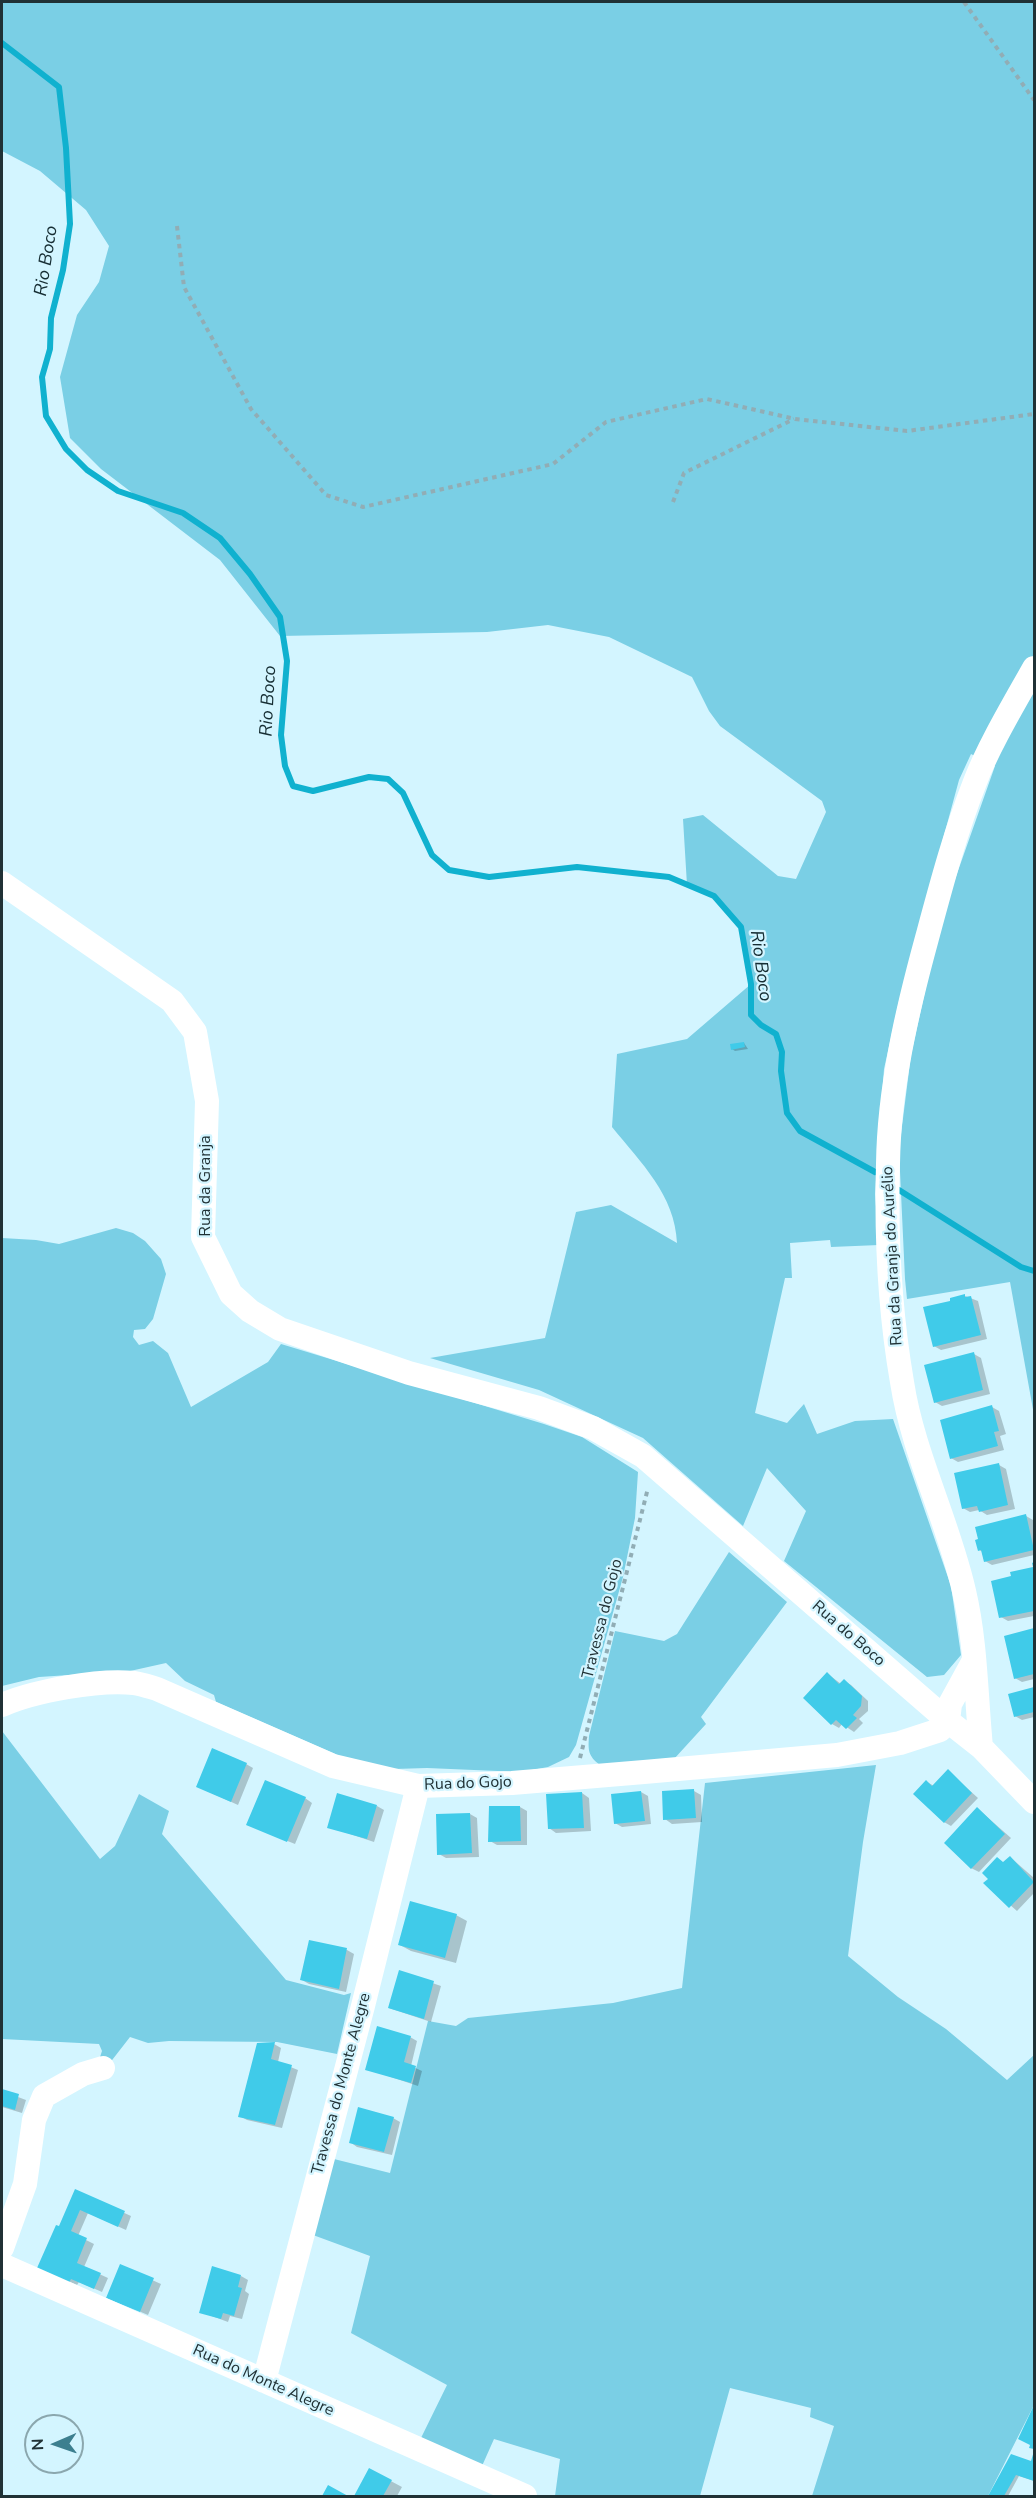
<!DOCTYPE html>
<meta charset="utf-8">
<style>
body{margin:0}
#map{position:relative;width:1036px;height:2498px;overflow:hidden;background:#d3f5ff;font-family:"Nunito Sans",sans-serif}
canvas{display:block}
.frame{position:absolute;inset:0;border:3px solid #203135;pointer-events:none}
.north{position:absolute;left:24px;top:2414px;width:60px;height:60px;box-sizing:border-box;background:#d3f5ff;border:2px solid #8ba7ae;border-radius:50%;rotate:268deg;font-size:16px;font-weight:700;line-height:24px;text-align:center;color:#203135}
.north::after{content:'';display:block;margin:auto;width:21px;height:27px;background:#3c7f8f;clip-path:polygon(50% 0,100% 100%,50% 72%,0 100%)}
</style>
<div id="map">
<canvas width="1036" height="2498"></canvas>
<div class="frame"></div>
<div class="north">N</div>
</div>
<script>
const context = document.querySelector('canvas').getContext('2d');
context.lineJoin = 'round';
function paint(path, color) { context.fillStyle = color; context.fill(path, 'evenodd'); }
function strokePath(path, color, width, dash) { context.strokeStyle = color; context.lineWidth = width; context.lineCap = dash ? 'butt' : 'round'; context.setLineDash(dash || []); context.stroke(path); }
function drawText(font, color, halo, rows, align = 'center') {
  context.font = font + ' "Nunito Sans",sans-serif'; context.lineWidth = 4.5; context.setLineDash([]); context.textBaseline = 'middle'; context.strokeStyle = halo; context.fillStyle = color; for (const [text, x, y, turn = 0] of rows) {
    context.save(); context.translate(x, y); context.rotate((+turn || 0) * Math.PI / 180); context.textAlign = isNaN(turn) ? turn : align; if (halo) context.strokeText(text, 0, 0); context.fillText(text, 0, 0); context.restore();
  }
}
const green = new Path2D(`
 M2,2H1034V1415L1010,1282L907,1299L905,1279L899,1150L911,1055L941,919L995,766L971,754L959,780L899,1001L884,1069L875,1194L879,1245L831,1247L830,1240L790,1243L792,1278H785L755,1413L787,1423L804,1404L817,1434L855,1421L893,1419L951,1586L961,1655L944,1675L927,1677L784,1561L806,1511L767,1468L743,1526L643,1438L539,1390L430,1358L545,1338L576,1212L611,1205L677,1243C675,1195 641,1163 612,1127L617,1054L687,1039L751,984L741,927L714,897L687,885L683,819L703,815L778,876L796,879L826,812L822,801L720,726L709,711L692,677L609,637L548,625L487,632L280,636L220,560L101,469L70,438L60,377L77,315L99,282L109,246L86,210L40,171L2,151Z
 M116,1228L133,1233L145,1241L161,1259L166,1274L153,1319L145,1329L134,1330L133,1337L139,1345L153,1341L168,1353L191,1407L268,1362L281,1344L544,1424L582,1437L638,1472L635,1518L623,1577L576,1745L569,1757L548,1767L521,1772L427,1768L394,1769L356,1763L216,1702L214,1695L185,1681L166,1663L130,1671L39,1677L2,1686V1238L36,1240L59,1244Z
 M729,1552L787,1602L701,1717L706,1724L674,1759L600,1765C588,1756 588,1750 589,1736L615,1631L664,1641L677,1634Z
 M2,1731L100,1859L115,1846L139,1794L169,1811L162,1834L286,1980L344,1995L351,1993L337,2054L277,2042L169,2041L148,2043L130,2037L109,2064L99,2060L102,2051L99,2044L2,2039Z
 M876,1765L863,1842L848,1956L898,1997L946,2029L1007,2080L1034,2055V2405L988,2496H812L834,2426L810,2417L811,2408L730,2388L700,2496H555L560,2459L494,2439L482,2466L420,2440L447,2385L351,2333L370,2256L313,2235L334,2159L390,2173L428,2021L456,2026L468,2018L613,2003L682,1988L705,1783Z`);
const shadow = new Path2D(`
 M744,1043L748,1049L735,1051L732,1049Z
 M965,1296L978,1301L987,1339L941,1350L934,1346L952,1302Z
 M974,1354L981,1358L990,1394L942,1406L935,1402Z
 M992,1407L999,1411L1006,1434L1000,1436L1004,1450L958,1462L951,1458Z
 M999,1465L1006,1469L1015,1509L987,1515L979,1510L970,1512L963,1508Z
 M1026,1516L1033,1520L1034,1524V1555L992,1565L985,1561L983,1552L979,1550Z
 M1034,1569V1616L1008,1621L1001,1617L1013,1578L1012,1574Z
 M1034,1630V1679L1022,1682L1015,1678L1005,1637Z
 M828,1674L841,1684L844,1681L851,1685L868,1701V1711L859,1719L863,1723L854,1732L842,1724L839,1728L832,1724Z
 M1034,1689V1717L1022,1720L1015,1716L1010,1695Z
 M246,1764L253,1768L238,1805L198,1787Z
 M948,1771L978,1798L951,1826L944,1822L927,1782L934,1786Z
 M694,1791L701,1795L702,1822L672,1824L665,1819Z
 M641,1792L648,1796L651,1824L622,1827L615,1823Z
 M582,1793L589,1798L591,1831L556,1833L549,1828Z
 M305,1798L312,1803L295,1844L255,1828Z
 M377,1806L384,1810L374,1842L329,1827Z
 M520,1807L527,1811V1845H497L490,1841Z
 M978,1809L1011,1838L979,1872L971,1868Z
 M470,1814L477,1818L479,1857L446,1858L439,1854Z
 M1010,1857L1034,1878V1893L1017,1911L985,1883Z
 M456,1915L467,1921L456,1963L411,1951L400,1945Z
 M310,1942L347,1950L354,1954L346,1992L309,1984L302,1980Z
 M400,1972L441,1986L431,2022L389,2008Z
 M410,2037L417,2041L411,2066L422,2071L418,2086L367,2069Z
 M274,2044L281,2048L278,2062L298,2070L282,2128L247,2120L240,2116Z
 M2,2091L26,2100L22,2113L2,2107Z
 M393,2118L400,2122L392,2155L357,2147L350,2142Z
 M76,2191L131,2216L126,2230L88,2213L78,2236L94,2244L84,2267L108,2278L102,2292L79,2282L77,2285L46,2272L60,2228Z
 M121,2266L161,2284L148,2315L115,2301Z
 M241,2276L248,2280L245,2291L249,2294L242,2319L230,2316L228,2322L201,2312Z
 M1034,2408V2449L1031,2447L1032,2444L1020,2438Z
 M1012,2455L1034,2464V2481L1019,2476L1008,2496H992Z
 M370,2470L402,2487L397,2496H356Z`);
const stream = new Path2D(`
 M2,43L59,87L66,148L70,224L63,270L51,318L50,349L42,377L46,416L66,449L87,470L118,491L183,513L220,538L250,574L280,617L287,661L281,735L285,766L293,786L313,791L369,777L388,779L403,793L432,855L449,870L489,877L577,867L669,877L714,896L741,927L751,984V1015L761,1025L776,1034L782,1052L781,1071L787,1113L800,1131L875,1172
 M899,1190L1021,1267L1034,1271`);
const building = new Path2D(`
 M744,1042L745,1047L731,1050L730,1044Z
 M965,1294V1297L971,1296L981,1335L933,1347L923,1307L950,1301V1298Z
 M974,1352L983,1390L934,1403L924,1365Z
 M992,1405L999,1431L994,1432L998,1446L950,1459L940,1420Z
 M999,1463L1008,1505L979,1512L977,1506L962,1509L954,1473Z
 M1026,1514L1034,1550L984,1562L981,1550L978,1551L975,1540L978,1539L975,1527Z
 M1034,1562V1611L999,1618L991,1581L1011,1576L1010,1572L1033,1567L1032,1563Z
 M1034,1628V1674L1014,1679L1004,1636Z
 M827,1672L839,1684L844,1679L862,1696L861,1706L853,1715L857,1718L846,1729L836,1720L831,1725L803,1698Z
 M1034,1687V1712L1014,1717L1008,1694Z
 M212,1748L247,1763L231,1802L196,1787Z
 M948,1769L972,1793L944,1823L913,1794L926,1780L932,1786Z
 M265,1780L306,1797L287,1842L246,1825Z
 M694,1789L696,1818L663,1820L662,1791Z
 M641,1791L645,1821L614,1824L611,1794Z
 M582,1792L584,1828L548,1829L546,1794Z
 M337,1793L377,1805L367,1839L327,1828Z
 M489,1806H520L521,1841L488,1842Z
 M977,1807L1005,1834L971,1869L944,1843Z
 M470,1813L472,1853L437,1855L436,1814Z
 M1010,1856L1034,1882L1009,1908L983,1883L988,1879L982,1873L997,1857L1003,1862Z
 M410,1901L457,1914L445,1958L398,1945Z
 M309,1940L347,1948L339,1989L300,1980Z
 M399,1970L434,1981L424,2019L388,2008Z
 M377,2026L411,2036L404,2062L416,2066L411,2083L365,2070Z
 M275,2042L271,2059L292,2065L275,2125L238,2117L257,2043Z
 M2,2089L19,2094L15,2110L2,2106Z
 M358,2107L394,2117L384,2152L349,2143Z
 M75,2189L125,2211L118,2227L80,2210L71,2231L87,2238L77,2263L101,2273L94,2289L71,2279L69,2283L37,2268L56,2225L59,2226Z
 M120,2264L154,2278L140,2312L106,2298Z
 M212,2266L241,2275L238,2287L242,2288L234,2316L223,2313L221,2319L199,2313Z
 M1034,2405V2449L1029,2448L1030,2445L1018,2439Z
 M1034,2451V2481L1016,2475L1004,2496H988L1011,2454L1031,2461Z
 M369,2468L392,2480L383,2496H354Z
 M328,2485L348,2496H322Z`);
const path = new Path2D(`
 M964,2L1034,100
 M177,226L184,287L251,409L326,495L363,507L553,464L606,422L707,399L795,419L907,431L1034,414
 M673,502L684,473L794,419
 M580,1758L648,1488`);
const minor = new Path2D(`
 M2,883L172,1001L195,1032L207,1101L203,1237L231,1294L250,1311L280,1329L409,1373L539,1408L593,1428L643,1456L948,1721L981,1747L1034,1802
 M2,1705C34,1691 99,1679 134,1683C142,1684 150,1687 157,1689L333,1766L418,1786L512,1783L644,1772L837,1755L900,1743L940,1730L948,1721L950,1704L973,1662
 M981,1747C976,1696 976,1642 964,1591C948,1520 913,1454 902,1382C890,1312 886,1234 888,1164C889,1088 907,1011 927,938C941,886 955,833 975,782C988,747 1015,702 1034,668
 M2,2248L25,2184L34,2120L44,2096L83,2074L103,2068
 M2,2265L525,2496
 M264,2381L363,2006L418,1786`);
const streetNames = [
 ["Rua da Granja",206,1186,-90],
 ["Rua da Granja do Aurélio",893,1256,-93],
 ["Travessa do Gojo",603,1619,-76],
 ["Rua do Boco",848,1634,41],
 ["Rua do Gojo",468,1784,-2],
 ["Travessa do Monte Alegre",342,2084,-75],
 ["Rua do Monte Alegre",263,2381,24]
];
const waterNames = [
 ["Rio Boco",47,261,-81],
 ["Rio Boco",269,701,-87],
 ["Rio Boco",760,966,82]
];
paint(green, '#7acfe5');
paint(shadow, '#0003');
strokePath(stream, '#10b1cf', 6);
paint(building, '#40cbe9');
strokePath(path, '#91adb5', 4, [4.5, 4.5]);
strokePath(minor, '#fff', 24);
drawText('16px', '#203135', '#d3f5ff', streetNames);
drawText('italic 18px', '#162d33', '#d3f5ff', waterNames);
</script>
